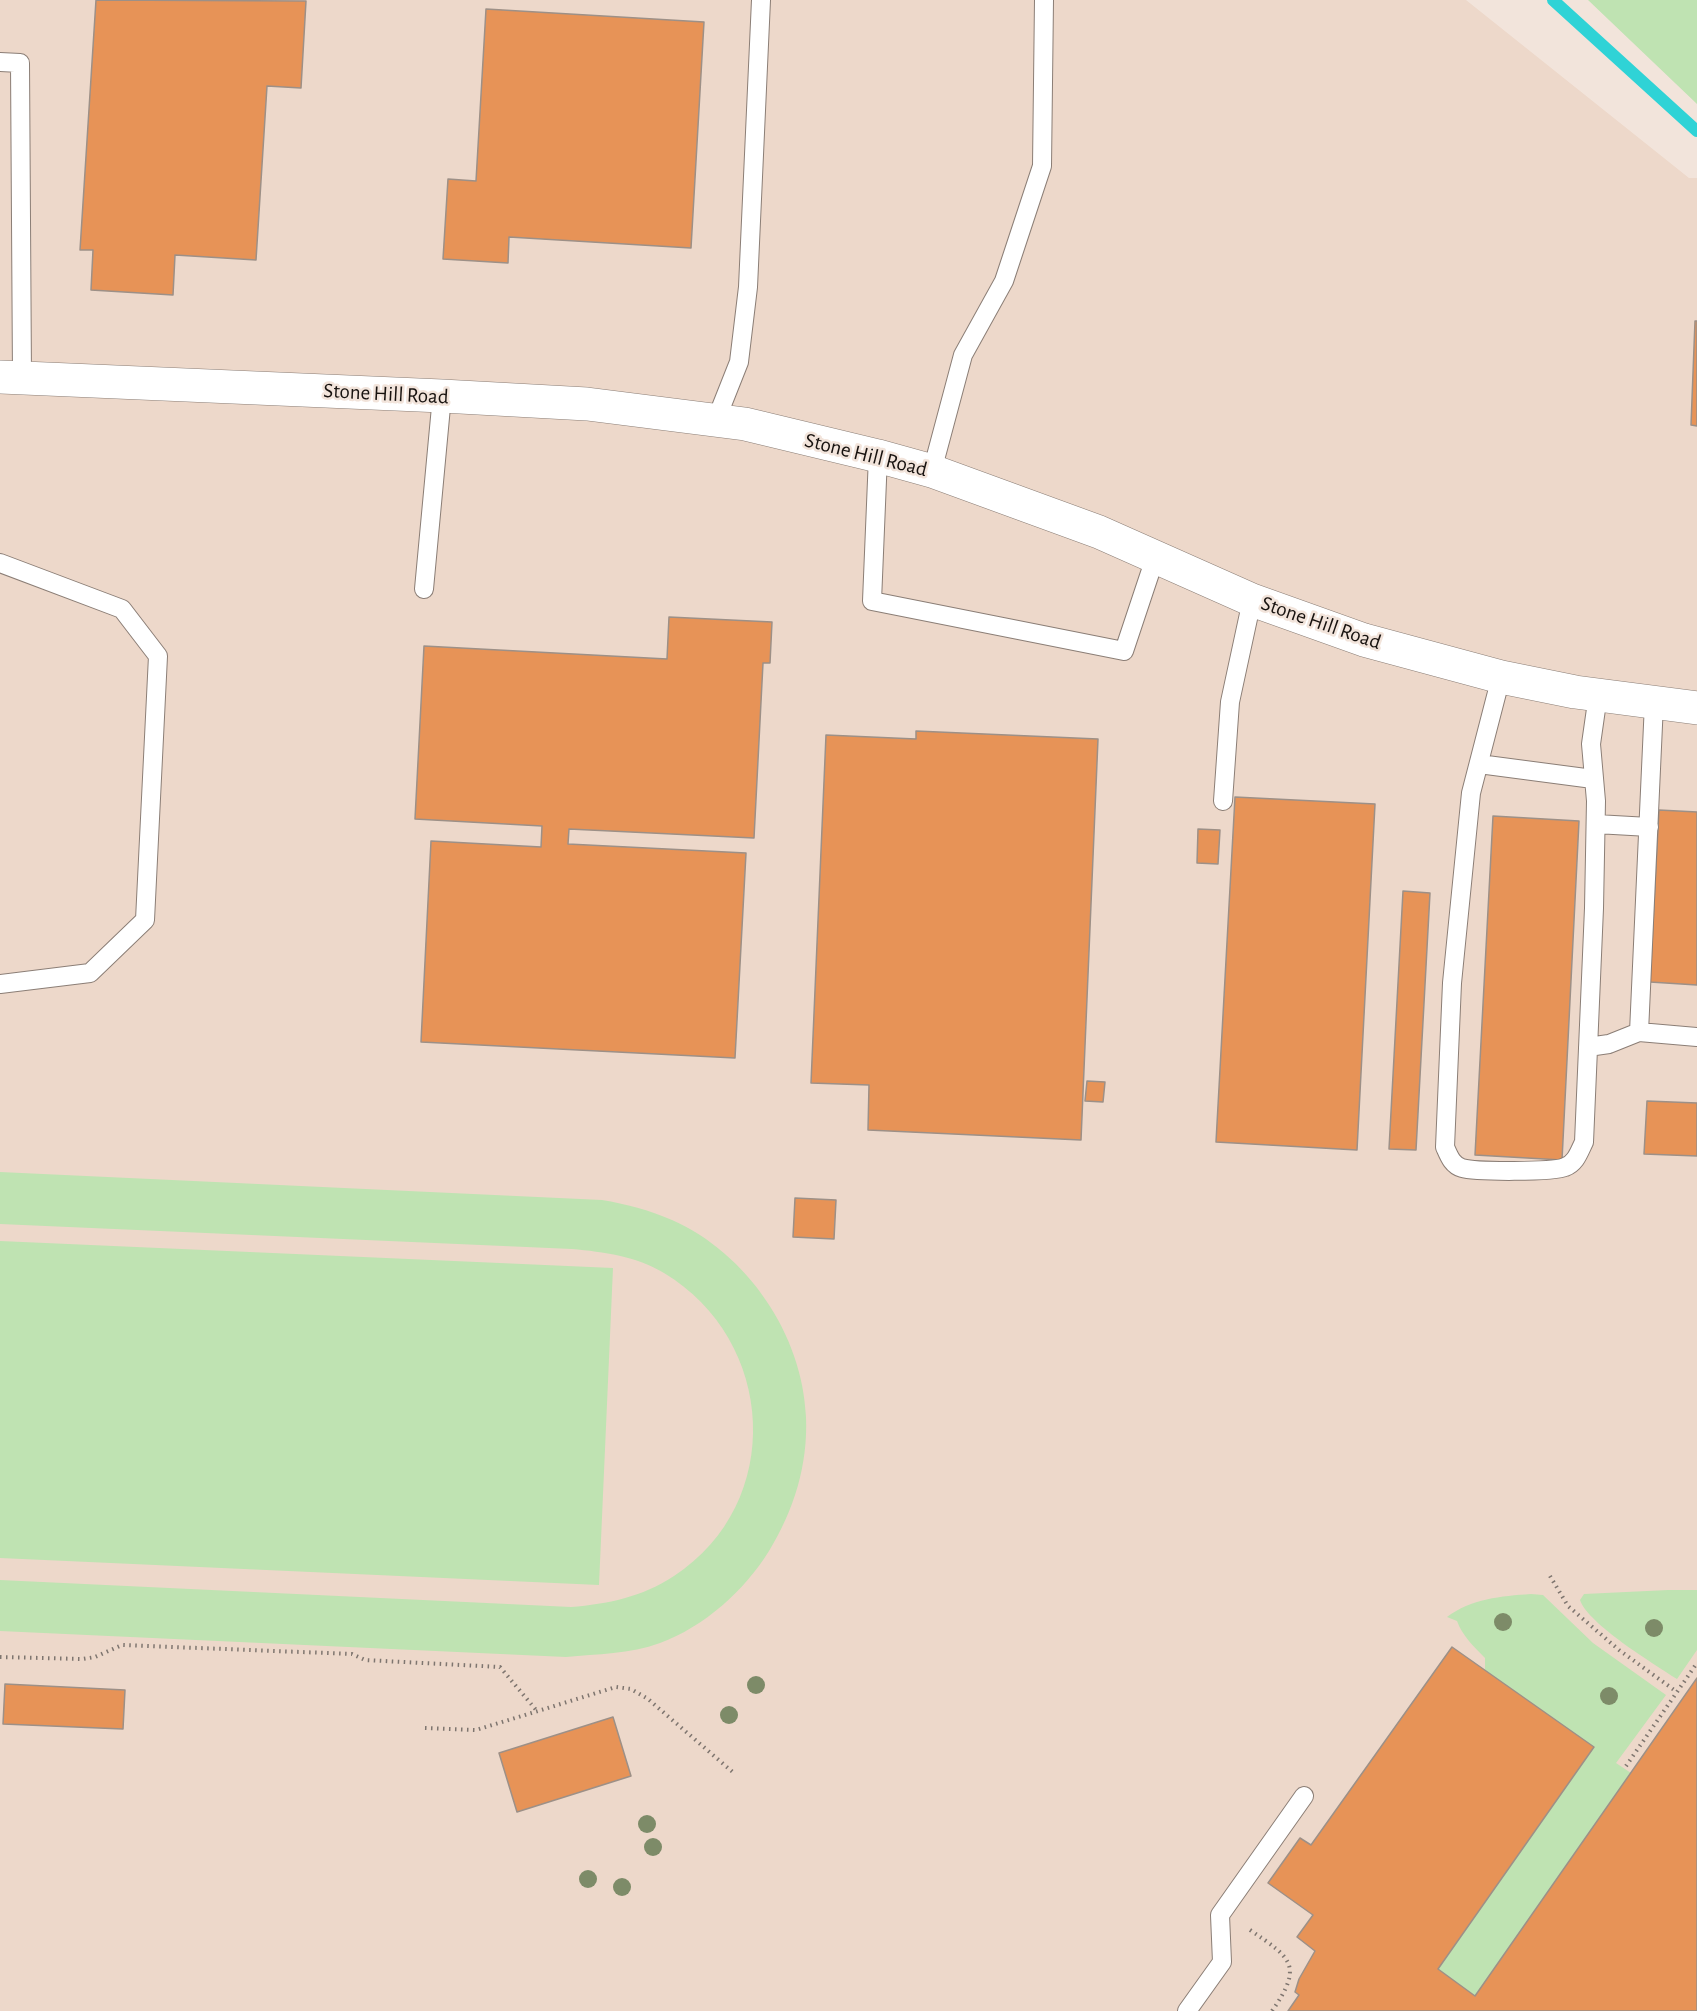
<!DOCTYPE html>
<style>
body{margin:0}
canvas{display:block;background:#f2e4db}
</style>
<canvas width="1697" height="2011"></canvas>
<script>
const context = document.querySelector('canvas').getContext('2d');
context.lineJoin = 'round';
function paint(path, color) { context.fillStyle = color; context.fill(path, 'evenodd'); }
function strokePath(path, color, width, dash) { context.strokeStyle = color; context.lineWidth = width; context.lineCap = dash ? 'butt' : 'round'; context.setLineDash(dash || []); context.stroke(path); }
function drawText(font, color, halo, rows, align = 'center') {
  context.font = font + ' "Alegreya Sans",sans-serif'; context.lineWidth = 5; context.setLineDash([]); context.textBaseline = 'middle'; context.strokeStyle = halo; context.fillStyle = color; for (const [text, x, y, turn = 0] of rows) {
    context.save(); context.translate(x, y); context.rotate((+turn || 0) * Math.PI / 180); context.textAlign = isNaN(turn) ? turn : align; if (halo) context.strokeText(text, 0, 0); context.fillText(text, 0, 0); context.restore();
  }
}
const built = new Path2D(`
 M0,0H1466L1689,178H1697V2011H0Z`);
const green = new Path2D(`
 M1588,0H1697V104Z
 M0,1172L602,1200C626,1204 649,1210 672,1220C747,1253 803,1335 806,1417C808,1465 794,1510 769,1551C745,1590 704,1627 660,1643C630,1654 597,1654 566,1657L0,1631V1580L571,1607C608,1604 642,1597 674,1576C786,1503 776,1340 664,1273C636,1256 604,1252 572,1249L0,1224Z
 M0,1241L613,1268L599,1585L0,1558Z
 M1668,1590H1697V1650L1677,1679C1654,1664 1588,1624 1580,1600L1584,1594Z
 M1531,1594L1543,1595L1593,1643L1666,1695L1616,1763L1631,1773L1475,1996L1438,1969L1594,1747L1485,1670V1658C1474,1647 1462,1635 1457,1621L1447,1617C1471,1599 1501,1596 1531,1594Z`);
const stream = new Path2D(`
 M1553,0L1697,131`);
const building = new Path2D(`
 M96,0L306,1L301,88L267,86L256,260L175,255L173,295L91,290L93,250H80Z
 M486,9L704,22L691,248L509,237L508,263L443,259L448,179L476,181Z
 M1695,321H1697V426L1691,425Z
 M669,617L772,622L770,663H763L754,838L569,829L568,844L746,853L735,1058L421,1042L431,841L541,847L542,826L415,819L424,646L667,659Z
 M916,731L1098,739L1081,1140L868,1130L869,1085L811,1083L826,735L916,739Z
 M1235,797L1375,804L1357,1150L1216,1142Z
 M1659,810L1697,812V985L1650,982Z
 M1493,816L1579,821L1562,1160L1475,1155Z
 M1198,829L1220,830L1218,864L1197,863Z
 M1403,891L1430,893L1416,1150L1389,1149Z
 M1087,1081L1105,1082L1103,1102L1085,1101Z
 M1647,1101L1697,1103V1156L1644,1154Z
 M795,1198L836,1200L834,1239L793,1237Z
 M1452,1647L1594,1747L1438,1969L1475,1996L1697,1678V2011H1288L1299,1995L1295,1992L1299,1979L1315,1951L1297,1937L1313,1915L1268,1883L1300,1838L1311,1845Z
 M5,1684L125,1690L123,1729L3,1724Z
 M613,1717L631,1776L517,1812L499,1753Z`);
const path = new Path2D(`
 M1550,1576L1568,1606L1619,1650L1677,1692
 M0,1657L83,1659L95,1657L122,1645L352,1654L365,1660L500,1667L537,1711
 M425,1728L476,1730L616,1687L631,1689L648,1699L735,1774
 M1626,1766L1697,1663
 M1250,1930C1291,1958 1304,1965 1272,2011`);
const service = new Path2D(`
 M0,62L20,63L22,378
 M716,420L739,362L748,287L761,0
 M878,456L872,601L1124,651L1155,558
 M932,471L963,355L1004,281L1042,166L1044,0
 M0,563L122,609L158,656L145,920L90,973L0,984
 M424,589L442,396
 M1501,677L1471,793L1452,983L1445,1147C1449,1156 1452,1165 1462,1168C1475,1172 1554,1172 1565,1167C1576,1163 1579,1152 1584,1142L1594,908L1596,801L1591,744L1598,695
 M1654,703L1639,1032L1697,1037
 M1479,764L1593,779
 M1223,801L1230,702L1252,600
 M1596,824L1649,827
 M1588,1047L1609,1044L1639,1032
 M1187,2011L1222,1962L1220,1915L1304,1796`);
const minor = new Path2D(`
 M0,377L442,396L587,404L745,424L878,456L932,471L1099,532L1252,600L1364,640L1501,677L1575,692L1697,708`);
const trees = [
 [1503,1622],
 [1654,1628],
 [756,1685],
 [1609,1696],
 [729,1715],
 [647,1824],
 [653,1847],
 [588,1879],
 [622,1887]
];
const streetNames = [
 ["Stone Hill Road",386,394,3],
 ["Stone Hill Road",866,455,14],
 ["Stone Hill Road",1321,623,19]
];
paint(built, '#edd8ca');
paint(green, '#bfe3b2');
strokePath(stream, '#2fd3d6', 12);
paint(building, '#e79357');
strokePath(building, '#9d9087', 1.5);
strokePath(service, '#8b7e76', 20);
strokePath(minor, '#8b7e76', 34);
strokePath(path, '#7e756f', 4, [1.5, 4.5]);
strokePath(service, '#fff', 18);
strokePath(minor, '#fff', 33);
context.fillStyle = '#7d8b68';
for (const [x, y] of trees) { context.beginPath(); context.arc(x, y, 9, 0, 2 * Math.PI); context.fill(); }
drawText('21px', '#17120f', '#f2e4db', streetNames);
</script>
